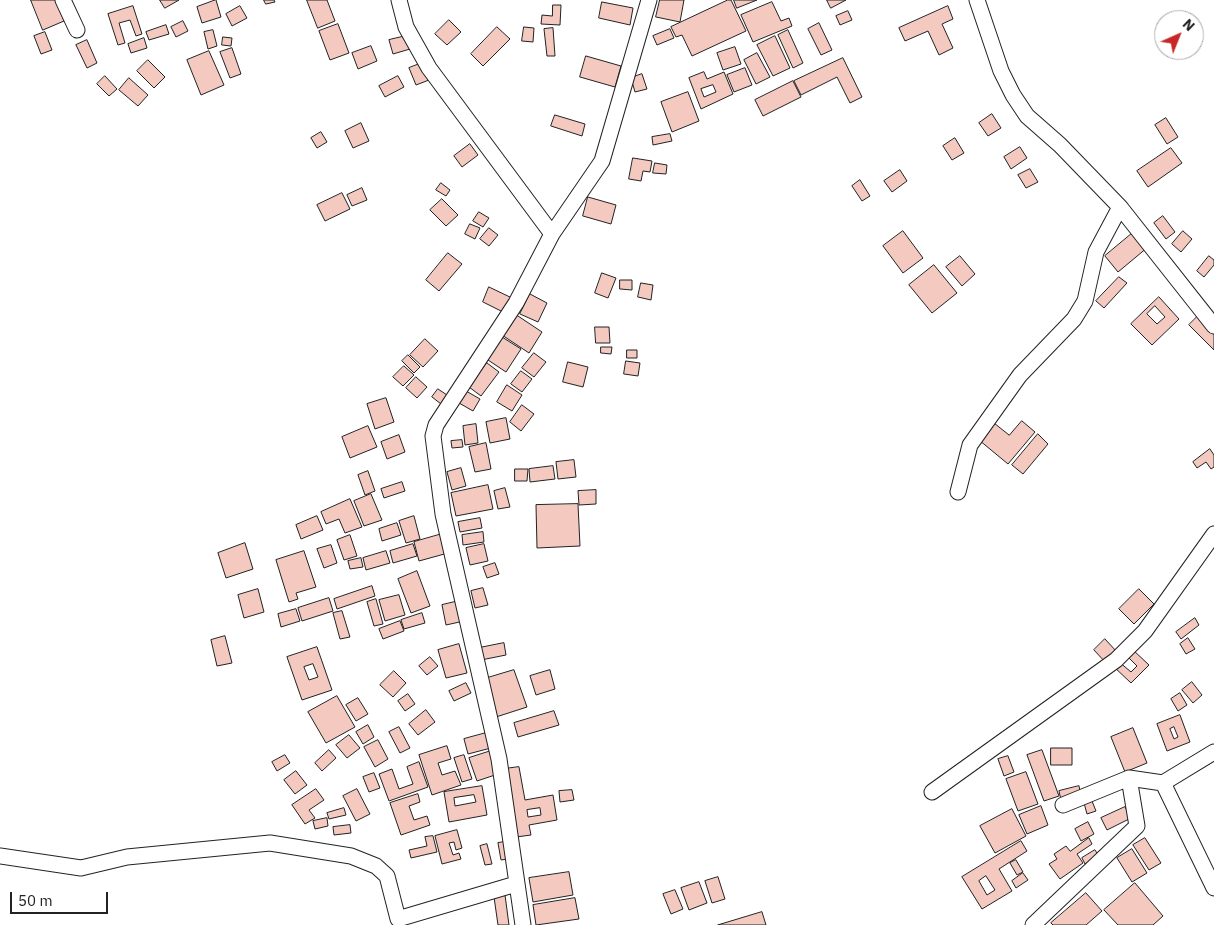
<!DOCTYPE html>
<style>
body{margin:0}
#map{position:relative;width:1214px;height:925px;overflow:hidden;background:#fff;font-family:"IBM Plex Sans",sans-serif}
canvas{display:block}
.north{position:absolute;left:1154px;top:10px;width:50px;height:50px;box-sizing:border-box;background:#fff;border:1px solid #a7a7a7;border-radius:50%;rotate:44deg;font-size:14px;font-weight:700;line-height:20px;text-align:center;color:#222}
.north::after{content:'';display:block;margin:auto;width:18px;height:22px;background:#c62828;clip-path:polygon(50% 0,100% 100%,50% 72%,0 100%)}
.scale{position:absolute;left:10px;top:892px;width:98px;height:22px;box-sizing:border-box;border:2px solid #222;border-top:0;padding-left:6px;font-size:15px;line-height:18px;white-space:nowrap;color:#222;-webkit-text-stroke:4px #fff;paint-order:stroke}
</style>
<div id="map">
<canvas width="1214" height="925"></canvas>
<div class="north">N</div>
<div class="scale">50 m</div>
</div>
<script>
const context = document.querySelector('canvas').getContext('2d');
context.lineJoin = 'round';
function paint(path, color) { context.fillStyle = color; context.fill(path, 'evenodd'); }
function strokePath(path, color, width, dash) { context.strokeStyle = color; context.lineWidth = width; context.lineCap = dash ? 'butt' : 'round'; context.setLineDash(dash || []); context.stroke(path); }
const building = new Path2D(`
 M31,0H56L64,21L43,30Z
 M160,0H179L165,8Z
 M216,0L221,17L202,23L197,7Z
 M264,0H274L275,2L266,4Z
 M307,0H327L335,21L318,28Z
 M660,0H684L680,22L656,17Z
 M728,0H731L746,31L692,56L682,35L676,37L671,27Z
 M734,0H757L737,8Z
 M827,0H846L831,8Z
 M602,2L633,8L630,25L599,18Z
 M772,2L781,21L789,18L792,26L753,42L741,15Z
 M553,5H561L560,25L541,24L542,15L552,16Z
 M133,6L142,34L136,36L130,20L119,23L125,43L118,45L108,14Z
 M240,6L247,18L232,26L226,14Z
 M948,6L953,19L942,24L953,48L939,55L928,31L905,41L899,28Z
 M848,11L852,20L840,25L836,16Z
 M449,20L461,32L447,45L435,34Z
 M183,21L188,31L176,37L171,27Z
 M819,23L832,50L821,55L808,29Z
 M338,24L349,53L330,60L319,31Z
 M166,25L169,34L149,40L146,32Z
 M497,27L510,39L483,66L471,54Z
 M524,27L534,28L533,42L522,41Z
 M553,28L555,56H547L544,29Z
 M670,29L674,38L657,45L653,36Z
 M213,30L217,46L208,49L204,32Z
 M788,30L803,63L793,68L778,35Z
 M45,32L52,50L41,54L34,36Z
 M406,36L410,49L393,54L389,40Z
 M775,36L790,68L773,76L757,45Z
 M223,37L232,38L231,46L222,45Z
 M144,38L147,48L131,53L128,44Z
 M87,40L97,63L87,68L76,45Z
 M371,46L377,61L358,69L352,53Z
 M735,47L741,64L723,70L717,53Z
 M232,48L241,74L230,78L220,52Z
 M209,51L224,85L201,95L187,60Z
 M757,53L770,77L756,84L744,60Z
 M586,56L621,66L615,87L580,77Z
 M843,58L862,97L850,103L837,77L801,95L794,81Z
 M148,60L165,77L154,88L137,71Z
 M422,63L429,80L416,85L409,68Z
 M745,68L752,85L734,92L727,75Z
 M704,72L707,79L724,72L733,94L701,109L689,78ZM713,85L716,92L704,97L701,89Z
 M642,74L647,89L635,92L631,78Z
 M105,76L117,89L109,96L97,84Z
 M398,76L404,87L385,97L379,86Z
 M129,78L148,95L138,106L119,90Z
 M793,81L801,97L763,116L755,100Z
 M688,92L699,121L672,132L661,102Z
 M992,114L1001,128L988,136L979,123Z
 M555,115L585,124L582,136L551,126Z
 M1166,118L1178,137L1167,144L1155,125Z
 M361,123L369,141L353,148L345,131Z
 M321,132L327,142L317,148L311,138Z
 M670,134L672,141L653,145L652,137Z
 M955,138L964,153L952,160L943,146Z
 M470,144L478,155L462,167L454,156Z
 M1020,147L1027,158L1011,169L1004,157Z
 M1171,148L1182,163L1148,187L1137,171Z
 M633,158L652,161L650,172L643,171L641,181L629,179Z
 M655,163L667,165L666,174L653,173Z
 M1030,169L1038,182L1026,188L1018,175Z
 M900,170L907,181L892,192L884,181Z
 M860,180L870,196L862,201L852,186Z
 M441,183L450,190L446,196L436,190Z
 M362,188L367,200L352,206L347,195Z
 M342,193L350,209L325,221L317,205Z
 M588,197L616,205L611,224L583,216Z
 M442,199L458,215L446,226L430,210Z
 M479,212L489,218L483,227L473,221Z
 M1163,216L1175,232L1166,239L1154,223Z
 M470,224L480,228L475,239L465,234Z
 M489,228L498,235L489,246L480,239Z
 M903,231L923,258L903,273L883,246Z
 M1135,231L1148,247L1118,272L1105,256Z
 M1183,231L1192,239L1181,252L1172,244Z
 M448,253L462,264L439,291L426,280Z
 M960,256L975,274L962,286L946,267Z
 M1209,256L1214,260V265L1204,277L1197,271Z
 M934,265L957,293L932,313L909,285Z
 M602,273L616,278L608,298L595,293Z
 M1119,277L1127,283L1104,308L1096,301Z
 M620,280H632V290L620,289Z
 M641,283L653,285L651,300L638,297Z
 M489,287L512,298L505,313L483,302Z
 M530,294L547,303L538,322L520,314Z
 M1159,297L1179,319L1152,345L1131,324ZM1155,306L1165,317L1157,324L1147,314Z
 M515,314L542,332L529,353L502,335Z
 M1198,316L1214,333V350L1189,325Z
 M595,327H609L610,343H596Z
 M502,337L521,349L506,372L488,360Z
 M425,339L438,351L423,367L410,355Z
 M601,347H612L611,354L601,353Z
 M627,350H637V358H627Z
 M534,353L546,362L534,377L522,368Z
 M408,355L420,367L414,373L402,361Z
 M626,361L640,363L638,376L624,374Z
 M568,362L588,367L583,387L563,382Z
 M487,363L499,372L481,396L469,387Z
 M404,366L414,375L403,386L393,377Z
 M521,371L532,379L522,392L511,384Z
 M416,377L427,387L417,398L406,388Z
 M507,385L522,395L512,411L497,402Z
 M438,389L447,395L441,404L432,397Z
 M466,391L480,399L473,411L459,403Z
 M386,398L394,422L375,429L367,404Z
 M522,405L534,414L521,431L510,422Z
 M506,418L510,439L490,443L486,422Z
 M1022,421L1035,432L1008,464L979,440L994,423L1009,435Z
 M476,424L478,443L465,445L463,426Z
 M368,426L377,447L350,458L342,437Z
 M1038,434L1048,444L1023,474L1012,465Z
 M399,435L405,452L387,459L381,442Z
 M462,440L463,447L452,448L451,441Z
 M486,443L491,469L475,472L469,447Z
 M1210,449L1214,455V467L1211,469L1206,462L1197,468L1193,462Z
 M574,460L576,477L558,479L556,462Z
 M553,466L555,479L530,482L529,469Z
 M461,468L466,486L452,490L447,472Z
 M515,469H528L527,481H515Z
 M368,471L375,491L365,495L358,475Z
 M402,482L405,491L384,498L381,489Z
 M488,485L493,509L456,516L451,493Z
 M505,488L510,507L498,509L494,491Z
 M596,490V504L579,505L578,491Z
 M371,494L382,520L364,526L354,501Z
 M350,499L362,527L345,533L339,519L326,524L321,512Z
 M578,504L580,546L537,548L536,505Z
 M317,516L323,530L301,539L296,525Z
 M414,516L420,539L406,543L399,521Z
 M480,518L482,528L460,532L458,522Z
 M397,523L401,535L382,541L379,529Z
 M483,532L484,542L463,545L462,535Z
 M442,534L448,553L419,561L414,542Z
 M350,535L357,556L344,560L337,540Z
 M245,543L253,569L226,578L218,553Z
 M413,544L417,556L393,563L390,551Z
 M484,544L488,561L470,565L466,548Z
 M331,545L337,563L324,568L317,549Z
 M304,551L316,587L296,593L298,599L289,602L276,560Z
 M386,551L390,563L366,570L363,558Z
 M361,558L363,567L350,569L348,561Z
 M495,563L499,574L487,578L483,567Z
 M417,571L430,606L411,613L398,579Z
 M372,586L375,596L337,609L334,599Z
 M483,588L488,605L475,608L471,591Z
 M258,589L264,612L244,618L238,595Z
 M1139,589L1154,604L1134,624L1119,609Z
 M399,595L405,615L385,621L379,600Z
 M329,598L333,611L302,621L298,608Z
 M376,599L383,624L374,626L367,602Z
 M459,601L464,621L446,625L442,605Z
 M296,609L300,621L281,627L278,614Z
 M342,611L350,637L340,639L333,613Z
 M422,613L425,623L404,629L401,620Z
 M1195,618L1199,625L1181,639L1176,632Z
 M400,621L404,631L383,639L379,629Z
 M225,636L232,663L217,666L211,640Z
 M1188,638L1195,649L1186,654L1180,644Z
 M1105,639L1117,652L1106,663L1094,650Z
 M504,643L506,655L481,660L479,648Z
 M459,644L467,673L446,678L438,650Z
 M317,647L332,690L302,700L287,657ZM313,664L318,677L309,680L304,667Z
 M1132,649L1149,665L1131,683L1113,666L1118,661L1131,672L1137,666L1126,655Z
 M430,657L438,666L427,675L419,666Z
 M514,670L527,707L496,717L484,679Z
 M550,670L555,689L536,695L530,676Z
 M394,671L406,683L393,697L380,685Z
 M1192,682L1202,695L1193,703L1182,690Z
 M466,683L471,693L454,701L449,691Z
 M1180,693L1187,705L1178,711L1171,699Z
 M408,694L415,704L405,711L398,701Z
 M337,696L355,727L326,743L308,712Z
 M358,698L368,714L356,721L346,705Z
 M426,710L435,722L418,735L409,724Z
 M554,711L559,725L518,737L514,723Z
 M1180,715L1190,742L1167,751L1157,724ZM1174,727L1178,737L1174,739L1170,729Z
 M368,725L374,737L363,744L356,732Z
 M399,727L410,748L400,753L389,732Z
 M1133,728L1147,763L1125,772L1111,737Z
 M486,733L491,748L468,754L464,739Z
 M349,735L360,748L347,758L336,745Z
 M378,740L388,759L375,767L364,747Z
 M447,746L451,759L438,763L442,775L455,771L461,785L432,795L419,755Z
 M1051,748H1072V765H1051Z
 M329,750L336,758L322,771L315,763Z
 M1042,750L1059,796L1044,801L1027,755Z
 M491,751L498,774L477,781L469,758Z
 M285,755L290,763L277,771L272,762Z
 M464,755L472,779L462,782L454,758Z
 M1008,756L1014,772L1004,776L998,759Z
 M419,762L428,787L389,801L379,774L392,769L399,789L413,784L407,767Z
 M519,767L525,800L553,795L557,820L529,825L531,835L516,837L504,769ZM540,808L541,815L528,817L527,810Z
 M296,771L307,785L295,794L284,780Z
 M1026,772L1038,804L1018,811L1006,779Z
 M374,773L380,788L369,792L363,777Z
 M482,786L487,815L449,822L444,792ZM474,795L476,802L455,806L454,798Z
 M1079,786L1081,795L1061,800L1059,791Z
 M316,789L324,800L309,810L315,818L305,824L292,805Z
 M357,789L370,814L356,821L343,796Z
 M572,790L574,800L560,802L559,791Z
 M418,794L420,802L409,806L414,820L427,816L430,825L401,835L390,803Z
 M1092,801L1096,811L1087,814L1084,803Z
 M1041,806L1048,825L1027,834L1019,815Z
 M1125,807L1131,818L1107,830L1101,818Z
 M344,808L346,815L329,819L327,813Z
 M1012,809L1026,836L995,853L980,826Z
 M327,818L328,826L315,829L313,821Z
 M1088,822L1094,834L1081,841L1075,829Z
 M350,825L351,833L334,835L333,827Z
 M457,830L462,848L456,850L454,842L449,843L453,855L459,853L461,859L442,864L435,836Z
 M433,836L437,852L411,858L409,850L427,846L425,837Z
 M1089,838L1092,844L1077,854L1083,863L1060,879L1049,864L1057,859L1054,854L1066,846L1070,851Z
 M1145,838L1161,863L1149,870L1133,845Z
 M1021,841L1027,851L999,869L1012,891L982,909L962,877ZM986,876L995,890L987,895L979,881Z
 M504,842L507,859L501,860L498,843Z
 M487,844L492,864L485,865L480,846Z
 M1132,849L1147,873L1132,882L1117,858Z
 M1095,850L1099,856L1085,864L1082,858Z
 M1016,860L1023,872L1017,875L1010,863Z
 M569,872L573,895L533,902L529,878Z
 M1023,873L1028,880L1016,888L1012,881Z
 M718,877L725,899L712,903L705,881Z
 M699,882L707,903L689,910L681,888Z
 M1135,883L1163,916L1153,925H1118L1104,910Z
 M675,890L683,909L671,914L663,894Z
 M1086,893L1102,911L1086,925H1053L1051,923Z
 M505,895L509,925H498L494,897Z
 M575,898L579,919L536,925L533,905Z
 M762,912L766,925H718Z`);
const minor = new Path2D(`
 M63,0L77,30
 M399,0L406,27L429,68L552,234
 M977,0L1001,71L1013,95L1027,116L1060,145L1120,207L1214,326
 M958,492L970,445L1020,375L1074,319L1085,301L1096,252L1120,207
 M1163,783L1214,888
 M932,792L1116,660L1145,631L1214,534
 M1063,805L1129,778L1163,783L1214,752
 M0,856L81,868L127,857L270,843L351,856L376,866L387,876L398,919L516,884
 M523,925L499,759L443,514L433,436L436,425L516,303L552,234L602,161L649,0
 M1033,925L1137,826L1129,778`);
paint(building, '#f3c9c0');
strokePath(building, '#222', 1);
strokePath(minor, '#222', 17);
strokePath(minor, '#fff', 15);
</script>
